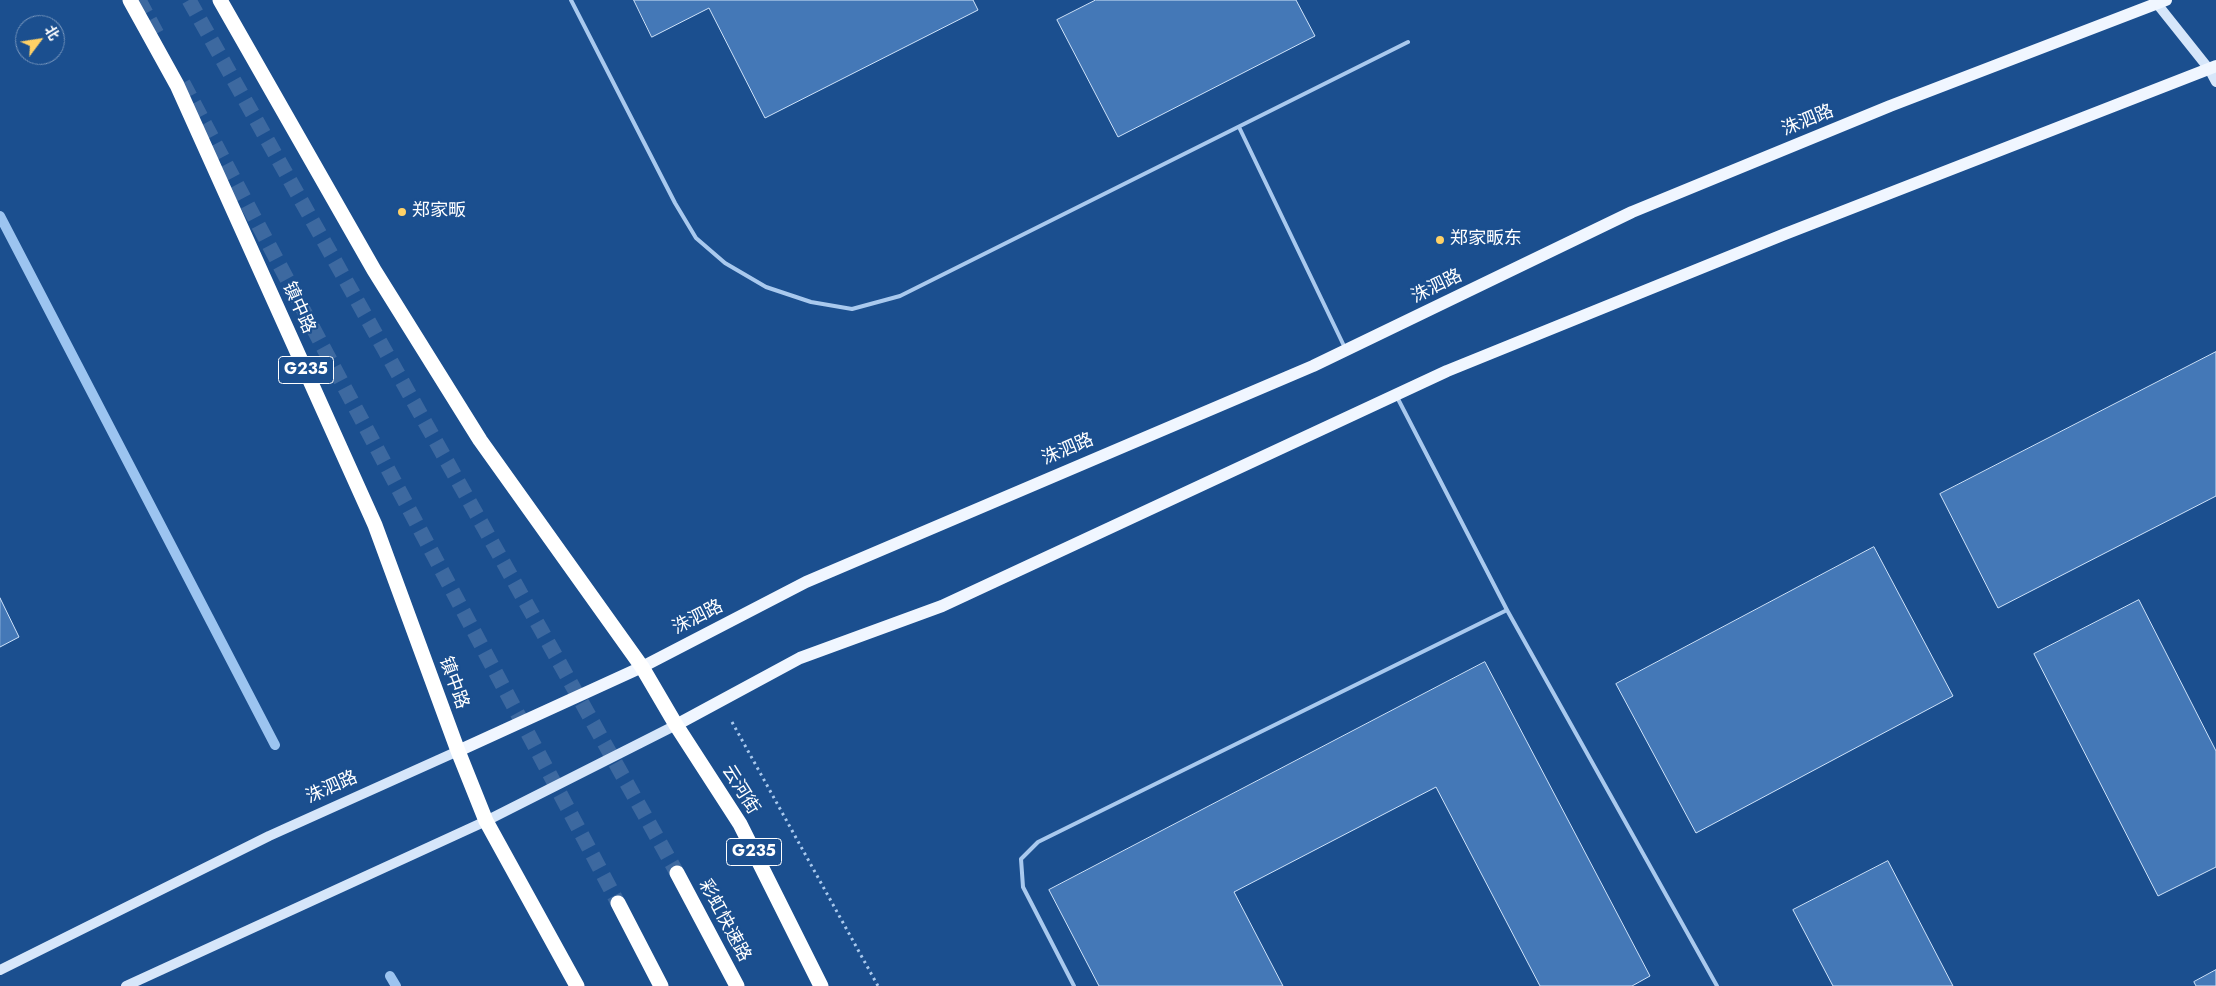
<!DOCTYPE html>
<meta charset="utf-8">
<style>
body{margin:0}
#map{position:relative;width:2216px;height:986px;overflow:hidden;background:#1b4f8f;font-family:Jost,"Noto Sans SC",sans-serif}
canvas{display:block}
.north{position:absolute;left:15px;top:15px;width:50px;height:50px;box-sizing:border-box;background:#1b4f8f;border:1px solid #7695bc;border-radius:50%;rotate:59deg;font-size:14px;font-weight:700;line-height:20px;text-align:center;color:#fff}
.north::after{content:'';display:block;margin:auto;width:18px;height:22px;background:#ffd166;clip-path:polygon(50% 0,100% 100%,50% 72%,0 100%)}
</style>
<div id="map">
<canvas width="2216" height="986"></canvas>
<div class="north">北</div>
</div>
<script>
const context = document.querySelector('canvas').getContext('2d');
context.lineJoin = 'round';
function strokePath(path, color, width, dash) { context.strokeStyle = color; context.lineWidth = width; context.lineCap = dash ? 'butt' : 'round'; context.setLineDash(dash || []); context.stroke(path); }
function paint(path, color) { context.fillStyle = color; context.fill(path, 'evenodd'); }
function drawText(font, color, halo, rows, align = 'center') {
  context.font = font + ' Jost,"Noto Sans SC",sans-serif'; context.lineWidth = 4.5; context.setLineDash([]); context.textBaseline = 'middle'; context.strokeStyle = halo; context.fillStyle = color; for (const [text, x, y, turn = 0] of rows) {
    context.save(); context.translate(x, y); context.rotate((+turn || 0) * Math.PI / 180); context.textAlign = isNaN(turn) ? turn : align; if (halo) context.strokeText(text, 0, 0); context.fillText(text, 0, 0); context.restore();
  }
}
const stream = new Path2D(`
 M0,216L275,745
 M390,976L396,986`);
const building = new Path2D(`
 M634,0H973L978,10L765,118L709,8L652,37Z
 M1096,0H1296L1315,36L1118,137L1057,20Z
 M2216,352V496L1998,608L1940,494Z
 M1874,547L1953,696L1696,833L1616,684Z
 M0,598L19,637L0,647Z
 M2139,600L2216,751V867L2158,896L2034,654Z
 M1485,662L1650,976L1632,986H1540L1436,787L1234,892L1283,986H1099L1049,890Z
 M1888,861L1953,986H1833L1793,910Z
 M2216,970V986H2196L2194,982Z`);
const highwayTunnel = new Path2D(`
 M139,0L158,36
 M189,0L677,873
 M183,83L618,903`);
const path = new Path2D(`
 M732,722L878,986`);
const lane = new Path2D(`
 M571,0L675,203L696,238L725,263L766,287L811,302L852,309L900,296L1408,42
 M1239,127L1345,348
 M1397,397L1507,610L1717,986
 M1074,986L1023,887L1021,859L1038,842L1507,610`);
const secondary = new Path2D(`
 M2154,0L2209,69L2216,82
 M0,970L269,836L458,751
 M126,986L486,821L676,725`);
const primary = new Path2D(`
 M676,725L800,658L942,606L1447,371L1785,234L2216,66
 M458,751L642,667L806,582L1313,366L1632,212L1890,106L2166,0`);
const highway = new Path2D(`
 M130,0L177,85L375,525L458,751L486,821L577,986
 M220,0L374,270L480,440L642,667L676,725L740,824L821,986
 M677,873L737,986
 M618,903L661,986`);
const markers = [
 [402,212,5,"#ffd166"],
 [1440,240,5,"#ffd166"]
];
const shields = [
 [306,370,55],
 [754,852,55]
];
const shieldNames = [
 ["G235",306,370],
 ["G235",754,852]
];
const streetNames = [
 ["洙泗路",1808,121,-22],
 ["洙泗路",1437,287,-26],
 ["镇中路",298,308,66],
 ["洙泗路",1068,450,-23],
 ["洙泗路",698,618,-27],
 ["镇中路",453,683,70],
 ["洙泗路",332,788,-24],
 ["云河街",740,790,58],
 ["彩虹快速路",724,921,62]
];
const poiNames = [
 ["郑家畈",412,212],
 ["郑家畈东",1450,240]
];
strokePath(stream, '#9cc4f0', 10);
paint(building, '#4478b7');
strokePath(building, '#cfe3fa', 1);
strokePath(highwayTunnel, '#3d69a0', 15, [15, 8]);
strokePath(path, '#a9c9ee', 3, [2.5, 4]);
strokePath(lane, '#a9c9ee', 4);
strokePath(secondary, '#d6e6fa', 10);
strokePath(primary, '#f0f6ff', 12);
strokePath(highway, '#fff', 15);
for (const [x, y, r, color] of markers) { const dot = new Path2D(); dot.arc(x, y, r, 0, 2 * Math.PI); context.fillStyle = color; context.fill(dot); strokePath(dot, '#1b4f8f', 2); }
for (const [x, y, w] of shields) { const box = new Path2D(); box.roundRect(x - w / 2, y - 13.5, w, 27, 4); context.fillStyle = '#1b4f8f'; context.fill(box); strokePath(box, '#fff', 1); }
drawText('bold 16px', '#fff', null, shieldNames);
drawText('18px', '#fff', '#1b4f8f', streetNames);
drawText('18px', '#fff', '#1b4f8f', poiNames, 'left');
</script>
